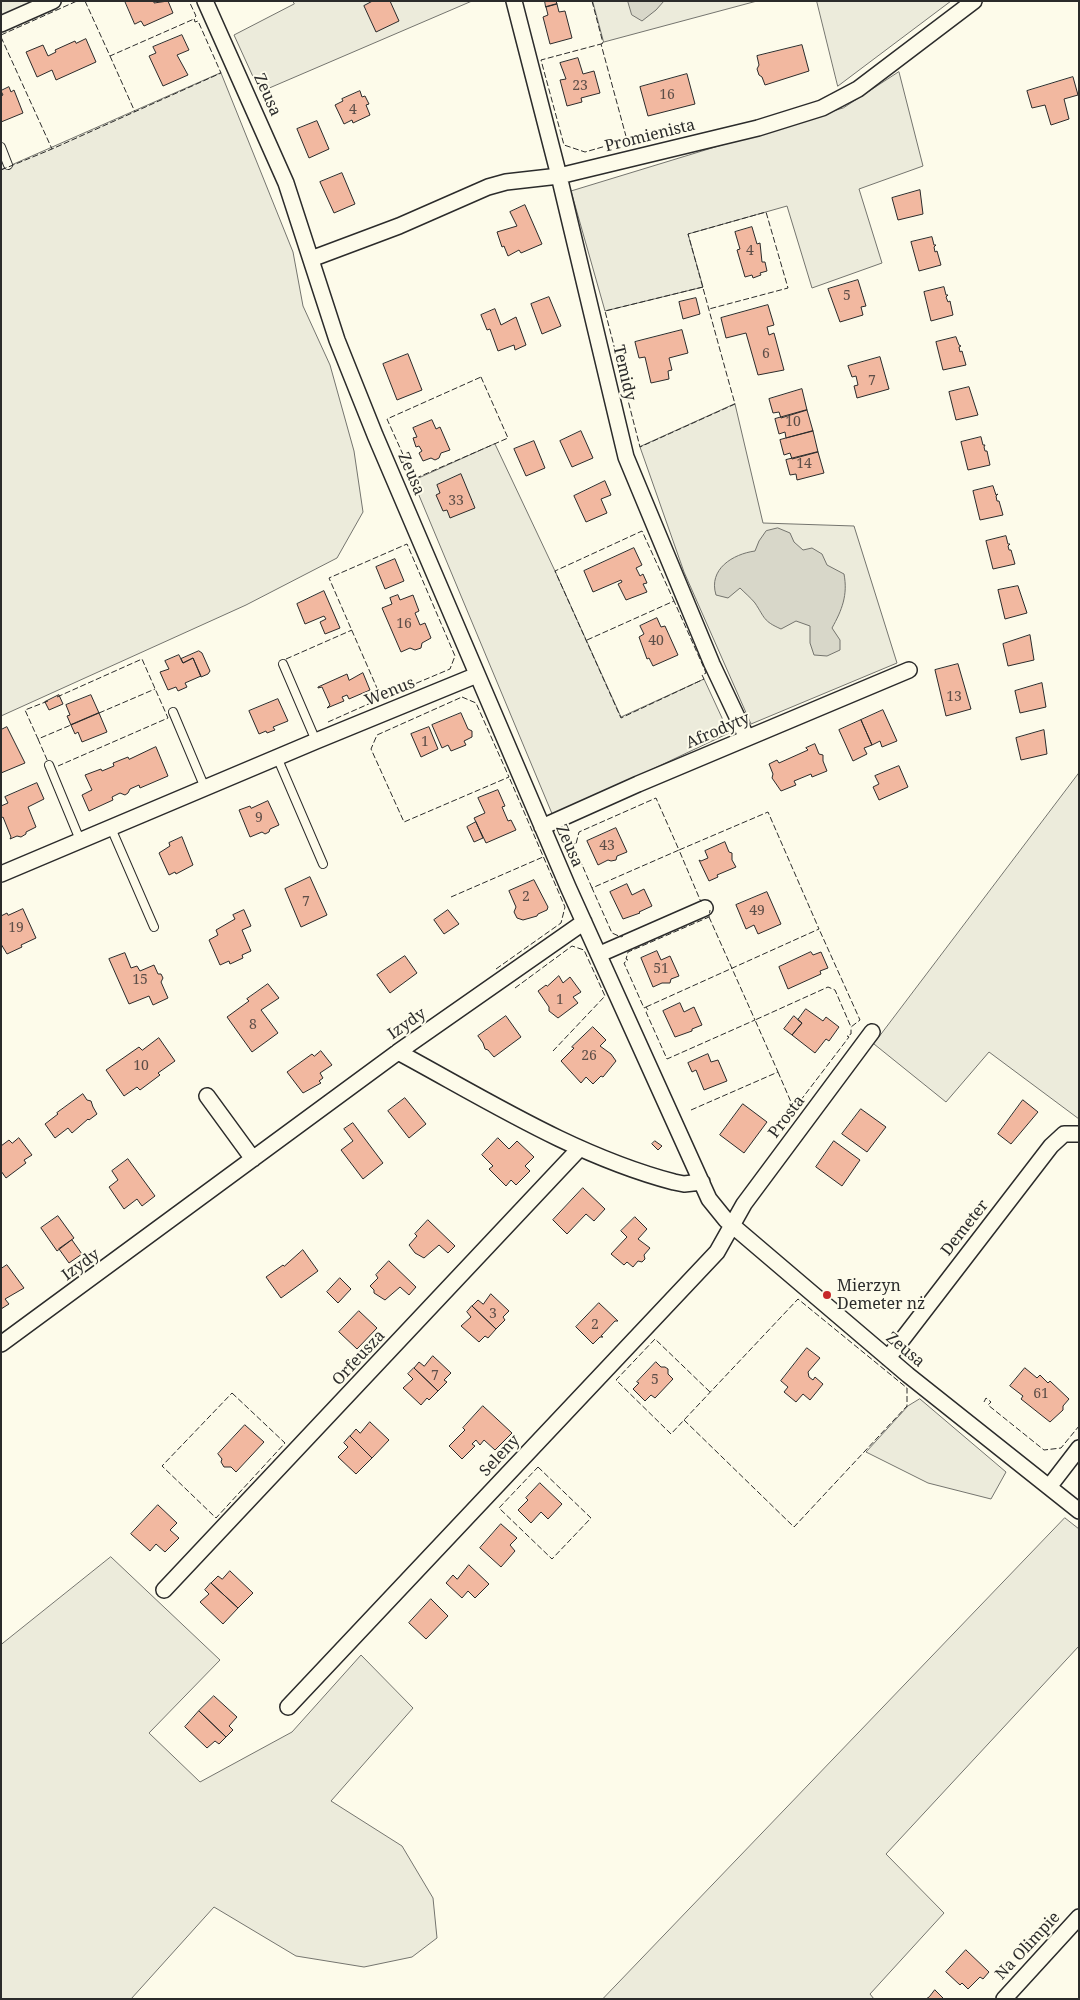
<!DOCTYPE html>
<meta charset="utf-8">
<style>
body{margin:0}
#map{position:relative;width:1080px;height:2000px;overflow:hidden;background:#fdfbea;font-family:"Noto Serif",serif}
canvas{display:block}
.frame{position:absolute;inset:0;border:2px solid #2b2b2b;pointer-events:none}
</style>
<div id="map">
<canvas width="1080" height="2000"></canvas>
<div class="frame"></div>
</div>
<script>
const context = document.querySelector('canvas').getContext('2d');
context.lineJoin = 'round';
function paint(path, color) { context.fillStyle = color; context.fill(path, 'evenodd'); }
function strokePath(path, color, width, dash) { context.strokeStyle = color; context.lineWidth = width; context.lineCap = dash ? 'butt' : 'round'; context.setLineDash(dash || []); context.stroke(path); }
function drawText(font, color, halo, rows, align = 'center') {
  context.font = font + ' "Noto Serif",serif'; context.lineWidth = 4; context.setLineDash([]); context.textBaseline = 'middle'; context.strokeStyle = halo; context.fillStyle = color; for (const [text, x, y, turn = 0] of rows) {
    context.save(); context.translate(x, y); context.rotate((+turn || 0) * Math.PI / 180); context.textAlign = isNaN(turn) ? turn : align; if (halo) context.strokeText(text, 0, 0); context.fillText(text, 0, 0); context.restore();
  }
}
const green = new Path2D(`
 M1,1H33L1,17Z
 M293,1H472L260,92L234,35L294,4Z
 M593,1H757L604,42Z
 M817,1H951L838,86Z
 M899,72L923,166L859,189L882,263L812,288L787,206L688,234L703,287L605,311L571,191L843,108Z
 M221,73L293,252L303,306L330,365L354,451L363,512L337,558L246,605L1,716V170Z
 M735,404L763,523L854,526L897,663L751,724L684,572L640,447Z
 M495,444L555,571L621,717L704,679L729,733L553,816L413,481Z
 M1079,773V1119L989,1052L946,1102L874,1044Z
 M920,1399L1006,1472L991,1499L928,1483L866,1452L908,1406Z
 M1065,1518L1079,1529V1646L886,1854L944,1913L870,1994L874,1999H603Z
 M111,1557L220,1660L149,1733L200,1782L292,1732L361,1655L413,1708L331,1801L402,1846L433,1898L437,1938L412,1957L364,1967L296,1956L214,1907L131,1999H1V1645Z`);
const water = new Path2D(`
 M628,1H664L656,10L642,21L632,15Z
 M778,528L790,533L794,542L803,550L812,548L822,554L827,565L844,574C848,595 842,610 832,628L840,640V650L827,656L814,655L810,643V626L796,621L781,629C763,621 765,618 755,603C751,598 745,593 740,588L728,598L716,595C708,569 733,554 755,551L759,541L766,531Z`);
const building = new Path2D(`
 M125,1H154V3L168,1L173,13L144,26L141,21L135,24Z
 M373,1H390L399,21L376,32L364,6Z
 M545,1H556L557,4L546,7Z
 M557,4L559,12L565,11L572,38L550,44L543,17L548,15L546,7Z
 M182,35L189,50L177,55L188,75L163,86L149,56L156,53L153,47Z
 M86,39L96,62L56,80L52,70L37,77L26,52L43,45L48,56L56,52L55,50L75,41L76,43Z
 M802,45L809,71L765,85L762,77L759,75L757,69L759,65L757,56Z
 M578,58L583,74L594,71L600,93L581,98L582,102L567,106L560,80L566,79L560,63Z
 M687,74L695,104L648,116L640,87Z
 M1073,77L1078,95L1064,99L1069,119L1051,125L1045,105L1032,108L1027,91Z
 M9,87L11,92L14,90L23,113L1,122V96L3,95L1,91Z
 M360,91L362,97L365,96L369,104L366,105L370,115L353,123L352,120L344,124L335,105L343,101L342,99Z
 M317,121L329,149L309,158L297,129Z
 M342,173L355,204L334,213L320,182Z
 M920,190L923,214L898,220L892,198Z
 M525,205L542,244L521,253L519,250L508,256L504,246L502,247L497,232L517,226L510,212Z
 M752,227L757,244L760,243L762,262H765L767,271L760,273L761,275L753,278L752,275L745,277L737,250L740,249L735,232Z
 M932,237L934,245H936L934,247L935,252L937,251L941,265L919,271L911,242Z
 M858,280L866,306L861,307L863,315L840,322L828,289Z
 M944,287L946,295H948L946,297L948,302L950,301L953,315L931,321L924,292Z
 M549,297L561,326L542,334L531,304Z
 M696,298L700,314L683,319L679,302Z
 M768,305L774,325L767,327L769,335L774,333L784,370L758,375L746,333L726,338L721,318Z
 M495,309L501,325L516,317L526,345L515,350L514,345L498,351L490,329L487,330L481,315Z
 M682,330L688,353L669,358L672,370L668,371L669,379L651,383L645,357L639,358L635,342Z
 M956,337L959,345L961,346L959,347L960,352L962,351L966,365L943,370L936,342Z
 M408,354L422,390L397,400L383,364Z
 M880,357L889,389L857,398L854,386L858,385L856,376L852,377L848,366Z
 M969,387L978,415L956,420L949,392Z
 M802,389L807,410L781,418L779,412L773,413L769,399Z
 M807,410L813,431L786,438L785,432L779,434L775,419Z
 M432,420L436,429L440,427L450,450L441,453L439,458L435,460L431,458L423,461L419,453L422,451L419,446L416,447L413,438L417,437L413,428Z
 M581,431L593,458L572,467L560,441Z
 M813,431L818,452L792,459L790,453L784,455L780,440Z
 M981,437L983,445H985L984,447L985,451H987L990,465L968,470L961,442Z
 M534,441L545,468L526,476L514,449Z
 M818,452L824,473L797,480L796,474L790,475L786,460Z
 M461,474L475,508L450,518L447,510L443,511L436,495L440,493L437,485Z
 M605,481L611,495L601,499L607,513L586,522L574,496Z
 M993,486L996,495L998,494L996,496L997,501H999L1003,515L980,520L973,491Z
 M1006,536L1008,544H1010L1008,546L1009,550H1011L1015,564L993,569L986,541Z
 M634,548L642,565L636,568L640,576L643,574L647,583L643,584L647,592L626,600L618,584L622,582L621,580L593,592L584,571Z
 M395,559L404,581L385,589L376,567Z
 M1018,586L1027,613L1005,619L998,590Z
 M324,591L340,628L325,634L320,622L326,619L324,616L305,624L297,604Z
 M398,595L400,600L413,595L419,611L415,613L420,625L425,623L431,638L422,643L421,648L415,650L410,648L401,652L382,608L392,604L390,598Z
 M657,618L661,627L665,626L678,655L653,666L649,658L647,659L639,637L644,634L640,626Z
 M1030,635L1034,660L1008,666L1003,644Z
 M199,651L202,653L210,671L208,674L201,677L193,658L183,663L181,659Z
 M179,655L183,663L193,658L201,676L185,683L187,687L178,691L176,687L168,690L160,672L169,669L165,661Z
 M958,664L971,709L946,716L935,670Z
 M363,673L370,690L349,699L347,695L342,697L344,701L327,708L330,705L322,687L318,688V687L347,674L349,680Z
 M1042,683L1046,707L1020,713L1015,691Z
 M59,695L63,704L49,710L45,702Z
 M91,695L99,713L71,725L67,716L70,715L66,705Z
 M278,699L288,721L273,727L275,730L267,733L266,731L259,734L249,711Z
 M883,710L897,741L882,747L880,741L872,745L861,720Z
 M99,713L107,732L82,742L78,732L75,734L71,725Z
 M461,713L468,729L472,731V737L464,741L466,745L451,751L448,745L442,748L432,725Z
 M861,720L872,745L864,748L867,754L853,761L839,730Z
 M7,727L25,763L1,773V730Z
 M429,727L438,749L421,757L411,734Z
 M1044,730L1047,754L1021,760L1016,738Z
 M815,744L819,754L823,755V761L827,771L812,777L811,774L794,781L796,785L781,791L772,778L773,774L769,764L777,760L779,763L808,750L806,748Z
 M156,747L168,776L140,788L139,785L130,789L128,793L125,795L120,793L112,797L113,800L89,811L82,795L92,790L85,775L101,769L102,771L114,766L113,763L128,757L129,759Z
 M899,766L908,787L879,800L873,787L879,784L875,776Z
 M37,783L44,799L28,807L36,827L26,832V834L21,837L17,836L10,839L11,837L3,817L1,818V806L8,803L5,797Z
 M498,790L505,806L502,807L508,821L511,820L516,830L486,843L474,818L485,813L478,798Z
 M268,801L279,825L270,829L269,832L265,834L262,832L250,837L239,810L250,806L251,808Z
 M476,822L483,838L474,842L467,827Z
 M616,828L627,852L617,856L616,860L611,861L608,860L598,865L587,841Z
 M182,837L193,865L176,874L175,872L169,875L159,853L170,846L169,843Z
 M725,842L729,852L732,853V860L736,867L717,875L718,877L709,881L699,860L701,861L708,858L705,851Z
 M310,877L327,915L301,927L285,889Z
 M534,880L548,907L547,910L538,914L537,916L523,920L517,918L514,912L516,907L509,891Z
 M627,884L632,895L644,889L652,906L639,912L640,913L623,919L610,892Z
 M767,892L781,924L758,934L754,925L746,929L736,905Z
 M23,909L36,938L21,945L22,947L7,954L1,944V916L7,913L8,915Z
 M244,910L251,926L242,930L251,951L242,955L243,958L230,964L229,961L220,965L209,940L218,935L216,930L235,919L233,915Z
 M448,910L459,924L444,934L434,920Z
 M657,951L661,960L670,956L679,976L671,979L670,983H662L653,987L641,958Z
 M811,952L813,955L821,952L828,968L820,971L821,974L788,989L779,967Z
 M125,953L131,968L137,966L140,971L154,965L158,974H161L163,978L161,982L168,998L153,1005L149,996L129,1004L109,959Z
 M405,956L417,973L390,993L377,975Z
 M559,976L563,983L570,977L581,992L573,997L578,1003L558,1018L549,1011V1007L538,991L546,985L547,986Z
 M268,984L279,998L261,1010L278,1033L252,1052L227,1017L249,1001L247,999Z
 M680,1003L684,1012L694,1007L702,1025L692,1029V1031L675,1037L663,1011Z
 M806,1009L823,1021L826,1017L839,1027L829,1041L826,1039L815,1053L792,1035L802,1023L798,1020Z
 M506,1016L521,1037L494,1057L488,1050L485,1049L483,1043L478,1036Z
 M794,1016L802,1023L792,1035L784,1029Z
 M593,1027L606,1040L600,1046L611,1054L616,1061L603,1077L601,1076L593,1084L586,1077L581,1083L561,1061L574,1048L572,1047Z
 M159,1038L175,1061L158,1073L160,1075L140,1090L137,1087L124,1096L106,1070L139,1047L142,1050Z
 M321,1051L332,1065L320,1073L323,1078L319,1081L321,1083L303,1093L287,1072L312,1054L314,1056Z
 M708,1054L711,1062L718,1060L727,1081L704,1090L696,1070L692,1072L688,1063Z
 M83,1094L87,1100L91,1101L93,1107L97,1114L89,1120L88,1119L72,1133L68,1128L55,1138L45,1124L58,1114L57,1113Z
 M405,1098L426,1124L409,1138L388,1111Z
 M1023,1100L1038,1112L1011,1144L998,1134Z
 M743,1104L767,1122L744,1153L720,1135Z
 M861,1109L886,1127L867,1152L842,1134Z
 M353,1123L383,1163L363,1179L341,1150L353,1141L344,1129Z
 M19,1138L32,1155L24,1160L26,1163L6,1178L1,1171V1146L9,1140L12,1143Z
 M498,1138L509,1149L517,1141L534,1157L525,1166L530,1171L516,1185L511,1180L506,1186L489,1169L493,1166L482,1155Z
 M655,1141L662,1146L658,1150L652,1144Z
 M834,1141L860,1160L842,1186L816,1167Z
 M128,1159L155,1196L142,1206L137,1199L124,1209L109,1187L118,1180L112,1171Z
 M583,1188L605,1209L594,1221L586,1214L567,1234L553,1220Z
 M58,1216L74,1238L57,1251L41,1228Z
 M635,1217L647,1229L638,1239L650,1248L644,1255L645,1259L642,1262L638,1261L633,1267L627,1262L624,1265L611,1254L627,1237L621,1231Z
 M428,1220L455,1246L448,1253L439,1245L424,1258L415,1253L409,1245L417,1236L415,1234Z
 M72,1240L82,1254L69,1263L59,1249Z
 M303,1250L318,1271L281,1298L266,1277L283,1265L284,1266Z
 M389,1261L416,1287L409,1295L400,1287L385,1300L374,1293V1290L370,1286L378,1278L376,1275Z
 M7,1265L24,1288L5,1299L9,1304L1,1309V1269Z
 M340,1278L351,1289L338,1303L327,1292Z
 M491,1294L509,1311L503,1317L505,1320L496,1329L472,1306L478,1300L483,1304Z
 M599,1303L618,1321H615L601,1336L603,1337H600L593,1344L576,1327Z
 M472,1306L496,1329L488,1338L485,1336L479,1342L461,1326L471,1317L467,1312Z
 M359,1311L377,1328L357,1349L339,1332Z
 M807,1348L820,1358L808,1372L809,1377L813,1380L815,1377L823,1384L810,1400L803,1394L796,1402L784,1392L788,1387L781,1381Z
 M433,1356L451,1373L444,1380L447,1382L438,1391L414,1368L419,1362L424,1366Z
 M656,1362L661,1367H665L668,1369V1374L673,1379L655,1398L651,1395L645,1401L633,1389L639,1383L637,1382Z
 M414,1368L438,1391L429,1400L427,1398L421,1405L403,1388L413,1379L408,1374Z
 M1025,1368L1037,1378L1040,1375L1048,1383L1050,1381L1069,1399L1063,1406V1410L1050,1422L1021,1399L1023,1396L1010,1386Z
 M483,1406L512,1433L495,1450L484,1440L480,1445L476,1440L472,1444L475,1446L462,1459L449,1446L465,1430L463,1428Z
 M370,1422L389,1440L372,1458L350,1436L356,1429L360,1433Z
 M245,1425L264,1442L236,1472L231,1467H224L221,1462L222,1459L218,1454Z
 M350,1436L372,1458L356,1474L338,1457L348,1447L344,1443Z
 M540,1483L562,1504L548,1519L541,1512L531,1523L518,1510L528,1500L526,1498Z
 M158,1505L177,1523L170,1530L179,1538L165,1552L156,1544L150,1551L131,1534Z
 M501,1524L517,1538L510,1545L515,1551L501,1567L480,1548Z
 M469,1565L489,1584L475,1598L468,1591L462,1598L446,1583L453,1575L457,1579Z
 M230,1571L253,1593L238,1608L211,1583L218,1576L222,1579Z
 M211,1583L238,1608L223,1624L200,1602L209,1594L205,1590Z
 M431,1599L448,1616L426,1639L409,1623Z
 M214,1696L237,1717L229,1726L233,1730L226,1737L199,1711Z
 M199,1711L226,1737L219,1744L215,1741L207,1748L185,1727Z
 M966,1950L989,1972L983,1979L980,1977L968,1989L962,1983L960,1985L946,1972Z
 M935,1990L944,1999H926L929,1997Z`);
const lane = new Path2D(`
 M1,147L8,165
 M283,664L316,741
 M173,712L205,788
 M277,757L323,864
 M49,765L80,840
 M111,828L154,927`);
const street = new Path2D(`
 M205,1L286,183L337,340L375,435L568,887L709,1199L726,1220L908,1375L1079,1511
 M514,1L559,176L626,457L712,664L747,738
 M1,24L53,1
 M311,259L399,226L488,187L506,182L559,176L758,128L822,108L858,89L974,1
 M542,827L638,784L909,670
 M1,874L316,741L477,675
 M600,954L705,908
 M398,1052C487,1100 575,1156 674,1182L684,1184L702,1182
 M207,1096L253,1159
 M1,1344L398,1052L584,922
 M888,1358L1051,1146L1064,1134H1079
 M1049,1487L1079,1448
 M164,1590L579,1149
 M288,1707L717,1252L744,1204L872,1032
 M1004,1999L1079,1917`);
const fence = new Path2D(`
 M85,1L110,56L194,19
 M592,1L603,43L601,44L627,140L585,152L564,145L541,60L601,44
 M1,35L77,1
 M1,37L52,149L221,73L198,21L195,22L194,18L196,16L189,1
 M110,56L135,112
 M1,170L52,149
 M703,287L605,311L640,447L735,404C719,347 704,291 688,234L766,212L788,288L709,309
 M481,377L508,438L414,479L387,419Z
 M587,640L674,601L704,668L706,673L702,675L704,679L621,718L555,571L642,531L674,601
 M286,659L352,630
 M57,697L142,659L168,718L58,766
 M462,697L476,703L509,777L404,822L371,749L377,735Z
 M48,701L25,710L38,739L71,725
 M99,713L155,689
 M328,722L382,698L380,695L329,578L407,544L455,656L450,669L386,696L385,693L380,695
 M38,739L48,762
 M592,888L574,846L575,843L576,844L579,832L656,798L679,850L592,888L612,933L621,937L623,936
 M451,897L543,857
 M709,917L755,1020L667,1059L646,1012L648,1010L646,1007L644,1008L624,963L628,960L626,959L628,952L709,917L710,910
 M496,969L561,923L565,907L509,777
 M515,988L572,946L584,950L605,996L553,1051
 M646,1007L819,929L768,812L679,850L701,902
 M778,1072L794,1109L849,1037L847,1036L851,1034V1027
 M691,1110L778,1072L755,1020L828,987L835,990L851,1027L860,1020L819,929
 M232,1393L285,1443L216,1518L162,1466Z
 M984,1402L986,1398L991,1402L988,1405L1044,1450L1061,1448L1079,1426
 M684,1420L794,1527L907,1406V1388L798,1299L684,1420L671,1434L616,1380L655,1339L710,1392
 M538,1467L591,1518L552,1559L499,1508Z`);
const markers = [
 [827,1295,5,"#c62828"]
];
const numberNames = [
 ["23",580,86],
 ["16",667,95],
 ["4",353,110],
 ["4",750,251],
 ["5",847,296],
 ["6",766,354],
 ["7",872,381],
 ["10",793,422],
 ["14",804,464],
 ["33",456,501],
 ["16",404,624],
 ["40",656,641],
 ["13",954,697],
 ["1",425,742],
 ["9",259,818],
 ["43",607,846],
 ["2",526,897],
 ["7",306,902],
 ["49",757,911],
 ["19",16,928],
 ["51",661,969],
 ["15",140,980],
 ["1",560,1000],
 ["8",253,1025],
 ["26",589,1056],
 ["10",141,1066],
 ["3",493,1314],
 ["2",595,1325],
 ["7",435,1376],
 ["5",655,1380],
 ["61",1041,1394]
];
const streetNames = [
 ["Zeusa",267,95,66],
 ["Promienista",650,136,-14],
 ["Temidy",624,373,77],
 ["Zeusa",411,474,67],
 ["Wenus",390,692,-22],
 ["Afrodyty",718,731,-23],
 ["Zeusa",569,846,66],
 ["Izydy",407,1024,-35],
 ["Prosta",787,1117,-53],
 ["Demeter",965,1228,-52],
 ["Izydy",81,1265,-36],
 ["Zeusa",905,1350,40],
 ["Orfeusza",359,1358,-47],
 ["Seleny",500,1456,-47],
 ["Na Olimpie",1028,1946,-47]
];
const poiNames = [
 ["Mierzyn",837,1286],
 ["Demeter nż",837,1304]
];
paint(green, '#ecebdb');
strokePath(green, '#74746e', 1);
paint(water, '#d8d7c9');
strokePath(water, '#74746e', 1);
paint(building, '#f2b8a0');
strokePath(building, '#2b2b2b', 1);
strokePath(lane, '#2b2b2b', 10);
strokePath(street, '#2b2b2b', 18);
strokePath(lane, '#fdfbea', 8);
strokePath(street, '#fdfbea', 15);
strokePath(fence, '#2b2b2b', 1, [6, 2.5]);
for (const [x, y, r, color] of markers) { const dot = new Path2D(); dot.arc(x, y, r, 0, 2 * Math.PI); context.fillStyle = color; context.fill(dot); strokePath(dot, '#fdfbea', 2); }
drawText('14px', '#5d4e48', null, numberNames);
drawText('16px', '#2b2b2b', '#fdfbea', streetNames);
drawText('16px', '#2b2b2b', '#fdfbea', poiNames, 'left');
</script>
